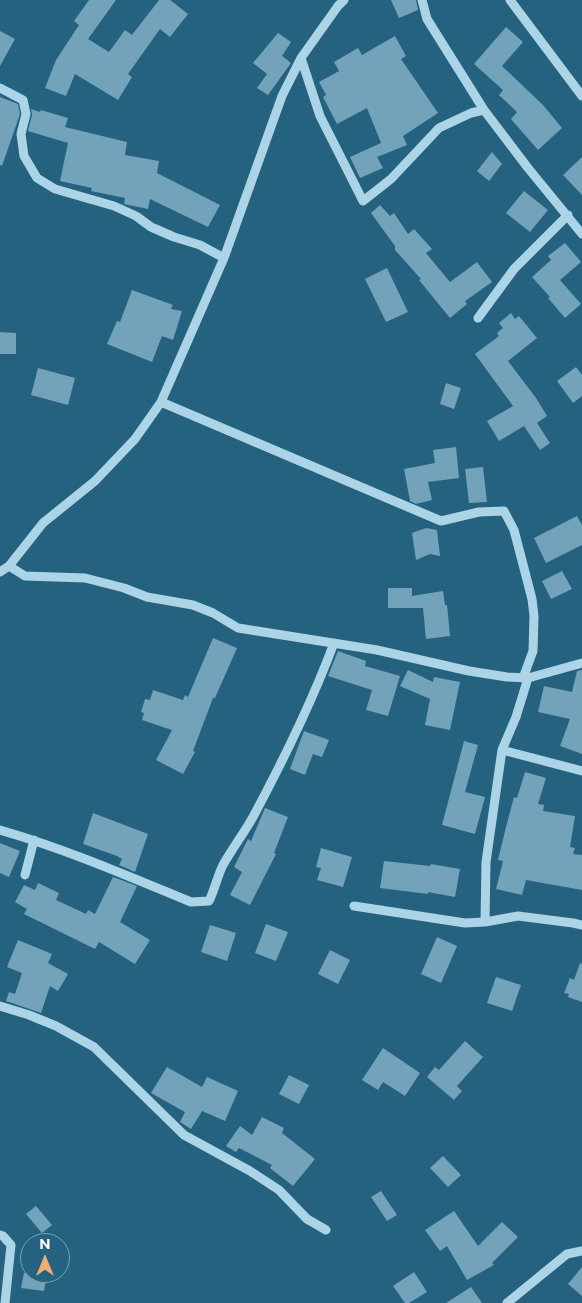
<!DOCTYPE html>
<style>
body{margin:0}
#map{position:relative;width:582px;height:1303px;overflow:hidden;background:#25627f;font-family:Montserrat,sans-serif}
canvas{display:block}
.north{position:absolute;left:20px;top:1233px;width:50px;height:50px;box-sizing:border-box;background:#25627f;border:1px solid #7ca1b2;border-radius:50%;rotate:0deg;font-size:14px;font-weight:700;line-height:20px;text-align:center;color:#fff}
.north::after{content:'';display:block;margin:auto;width:18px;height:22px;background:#f0ad6f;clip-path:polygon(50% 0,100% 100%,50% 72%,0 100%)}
</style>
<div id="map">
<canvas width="582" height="1303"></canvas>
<div class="north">N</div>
</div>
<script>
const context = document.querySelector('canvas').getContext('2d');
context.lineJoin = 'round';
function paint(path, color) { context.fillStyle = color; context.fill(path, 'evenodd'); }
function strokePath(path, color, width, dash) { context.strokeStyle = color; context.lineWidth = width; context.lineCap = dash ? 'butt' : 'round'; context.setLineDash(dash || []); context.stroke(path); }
const building = new Path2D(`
 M89,0H116L88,39L109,52L125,30L132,35L159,0H170L188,14L170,37L160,29L128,74L132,77L118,100L75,74L66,96L45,88L56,60L79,25L74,21Z
 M391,0H416L418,10L399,18Z
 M506,27L523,42L502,66L543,105L562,128L538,150L511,119L517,112L499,95L503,90L474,64Z
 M0,31L15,39L0,66Z
 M278,33L291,42L282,56L291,63L268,95L257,88L267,74L253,63Z
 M395,36L406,56L401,59L438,113L403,136L407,145L377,157L383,168L360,178L350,157L381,143L367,108L337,124L323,97L326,95L319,82L339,71L334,62L358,48L362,55Z
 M0,97L18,104L20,114L2,166L0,165Z
 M31,109L40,112L41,110L68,118L65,127L127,142L125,155L159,161L157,173L220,205L208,227L150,199L148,209L124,204L125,198L91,191L92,188L60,181L68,143L28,131L32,115Z
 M492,152L502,164L489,181L477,171Z
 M582,157V195L563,175Z
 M524,191L548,210L530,232L506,213Z
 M380,205L390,216L394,213L408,234L414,229L432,249L426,253L450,282L477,262L492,282L465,301L467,304L450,318L419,280L421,279L395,250V246L371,213Z
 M565,243L581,262L560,280L581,304L565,318L548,298L550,297L532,277L551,260L548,256Z
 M387,268L408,312L386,322L365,279Z
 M132,290L173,305L171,309L182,311L173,340L162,336L152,362L107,344L117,321L120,322Z
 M511,313L515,319L519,316L537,338L508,361L536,398L547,416L537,423L550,443L540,450L524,426L499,441L487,421L513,406L475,354L499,336L497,333L503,328L499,323Z
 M0,332L16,333V354H0Z
 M576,367L582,375V396L573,403L557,381Z
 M38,368L75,378L68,405L31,395Z
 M446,383L461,388L454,409L440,404Z
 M456,447L459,478L428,482L432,500L416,504L410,501L404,469L435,463L433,450Z
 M483,467L487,502L469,503L465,469Z
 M577,516L582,525V545L546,563L534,538Z
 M426,528L437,530L440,556L430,554L416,560L412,533Z
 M562,571L572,589L551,599L542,581Z
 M388,588H412V596L443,591L445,605H447L450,636L426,639L423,608H388Z
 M213,638L237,648L215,698H213L193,751L195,752L183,774L156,760L172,730L142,720L144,713L141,712L145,699L150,700L153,690L183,700L185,695L188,697Z
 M338,651L366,661L365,666L400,676L388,716L366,710L372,690L328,676Z
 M408,670L433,682L434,677L460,682L450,730L425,725L430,699L400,686Z
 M582,670V754L560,746L570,719L538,712L544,686L572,692L577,671Z
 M304,731L329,740L322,757L313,754L305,775L290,769Z
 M464,741L478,745L465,792L485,797L475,834L442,825Z
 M525,772L546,778L538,804L544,805L543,811L575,816L570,847L575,848L573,854L582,855V890L526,880L522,895L496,889L503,861L498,860L506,827L514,797L517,798Z
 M265,808L288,817L274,853L276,854L250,905L230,895L242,872L234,867L248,839L251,841Z
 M93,813L148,834L135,872L119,865L122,859L117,856L83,844Z
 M0,843L20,851L9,877L0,873Z
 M321,848L352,857L343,887L317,880L321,868L316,867Z
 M384,861L430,866L431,864L460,869L455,897L428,892V894L380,888Z
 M113,877L137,886L120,922L150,940L135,964L99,942L95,949L24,914L27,909L15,902L24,885L35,890L38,883L59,893L56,900L86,914L88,910L95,914Z
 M266,924L288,932L276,961L255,953Z
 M210,925L236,933L227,961L201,952Z
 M437,937L457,946L441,983L421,974Z
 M18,940L52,954L48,963L68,974L58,991L50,986L41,1013L6,1001L9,992L15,994L22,973L7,967Z
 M330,950L350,960L338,984L318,974Z
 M580,963L582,964V1002L568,997L569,994L564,993L570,978L574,980Z
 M496,977L521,985L512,1011L487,1003Z
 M465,1041L483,1057L457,1086L462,1091L454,1100L427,1077L435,1067L439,1070Z
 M383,1048L420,1073L405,1096L383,1082L378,1090L362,1080Z
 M167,1067L202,1087L207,1077L238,1091L225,1121L202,1111L191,1129L180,1122L185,1112L151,1093Z
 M289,1075L309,1085L299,1104L279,1094Z
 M262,1117L284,1128L282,1133L315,1159L293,1186L270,1168L272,1165L239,1148L236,1152L226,1146L240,1126L252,1135Z
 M443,1156L461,1175L448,1187L430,1168Z
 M381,1191L397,1215L387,1221L371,1197Z
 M36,1206L52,1225L42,1233L26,1214Z
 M454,1211L478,1246L502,1222L518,1237L492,1263L494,1265L467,1280L447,1246L440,1251L425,1230Z
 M582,1267V1296L568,1284Z
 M414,1272L427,1292L409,1303H405L393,1286Z
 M24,1273H47L44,1291L21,1288Z
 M471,1287L482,1303H446Z`);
const minor = new Path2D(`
 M422,0L427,19L484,110L528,168L582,234
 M510,0L582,96
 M301,58L320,116L363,201L391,179L439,128L471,113L484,110
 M0,88L23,100L26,114L21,134L24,156L37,178L55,189L114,206L136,216L151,227L174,237L200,245L224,258
 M478,318L514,269L568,215
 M161,402L441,521L479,512L504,511L514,530L532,599L534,616L533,651L523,678
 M9,566L25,576L85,578L124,588L147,597L193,605L213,613L238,628L377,650L469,671L507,677L528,678L582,663
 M0,572L9,566L43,523L95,481L135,439L161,402L224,258L282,96L301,58L338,6L344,0
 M528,678L516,717L502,750L582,771
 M0,830C66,849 128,876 191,902L209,901C215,889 217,877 223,865C232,849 244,833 253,817C283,761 312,702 334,643
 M25,875L34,840
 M354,906L465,923L485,922L518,916L573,923L582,925
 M485,922L486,862L502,750
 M0,1006L29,1015L56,1026L94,1047L184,1135L250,1171L279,1190L307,1219L326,1230
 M0,1235L3,1236L11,1245L5,1303
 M507,1303L567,1254L582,1251`);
paint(building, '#72a3ba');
strokePath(minor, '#abd4e6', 9);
</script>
